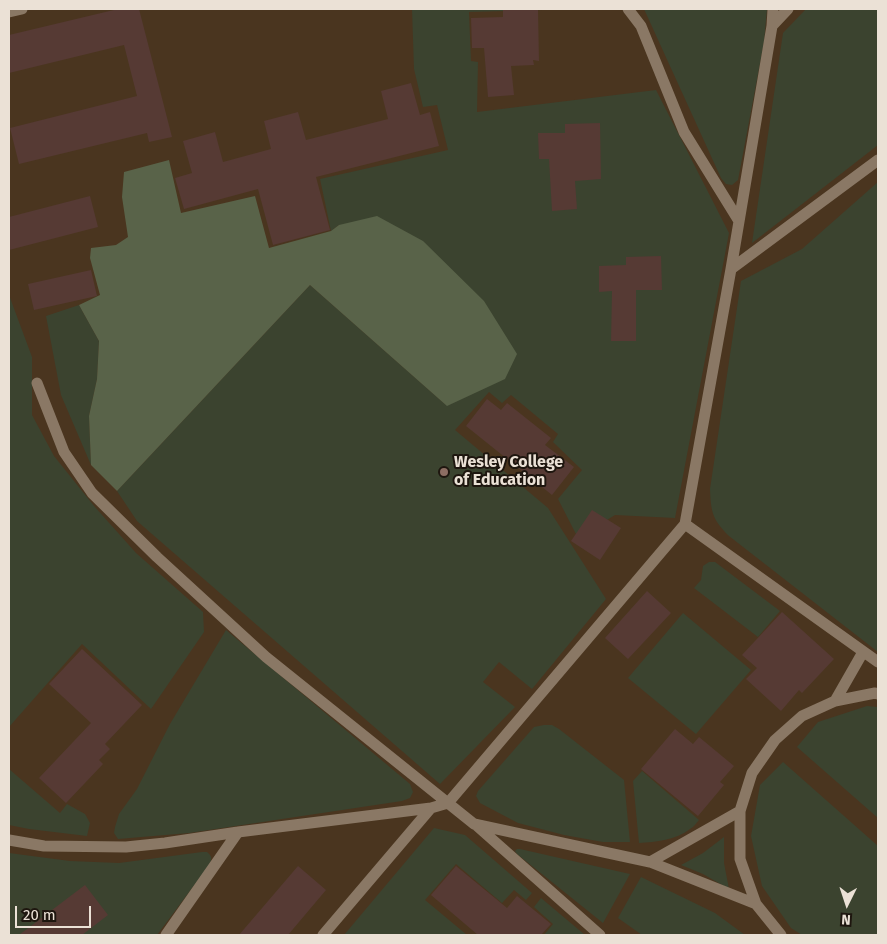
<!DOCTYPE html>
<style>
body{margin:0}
#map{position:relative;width:887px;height:944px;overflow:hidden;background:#3c2d1c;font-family:"Fira Sans",sans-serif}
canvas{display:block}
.frame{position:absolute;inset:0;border:10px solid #ebe1d6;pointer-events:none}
.north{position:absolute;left:822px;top:879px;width:50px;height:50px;-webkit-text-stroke:4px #1e160f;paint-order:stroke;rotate:184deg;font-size:14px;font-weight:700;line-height:20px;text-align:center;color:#ebe1d6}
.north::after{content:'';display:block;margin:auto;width:18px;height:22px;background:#ebe1d6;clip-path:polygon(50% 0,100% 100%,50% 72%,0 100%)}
.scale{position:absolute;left:15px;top:906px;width:76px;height:22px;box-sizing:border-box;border:2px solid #ebe1d6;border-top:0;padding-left:6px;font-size:15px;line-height:18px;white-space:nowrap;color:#ebe1d6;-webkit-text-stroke:4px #1e160f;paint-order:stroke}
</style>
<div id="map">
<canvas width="887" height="944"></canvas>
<div class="frame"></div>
<div class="north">N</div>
<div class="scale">20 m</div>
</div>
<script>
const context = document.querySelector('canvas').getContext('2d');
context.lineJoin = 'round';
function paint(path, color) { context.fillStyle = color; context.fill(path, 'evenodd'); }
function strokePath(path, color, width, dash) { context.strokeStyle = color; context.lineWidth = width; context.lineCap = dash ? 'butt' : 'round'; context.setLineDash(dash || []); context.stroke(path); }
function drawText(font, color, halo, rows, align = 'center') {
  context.font = font + ' "Fira Sans",sans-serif'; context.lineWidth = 4; context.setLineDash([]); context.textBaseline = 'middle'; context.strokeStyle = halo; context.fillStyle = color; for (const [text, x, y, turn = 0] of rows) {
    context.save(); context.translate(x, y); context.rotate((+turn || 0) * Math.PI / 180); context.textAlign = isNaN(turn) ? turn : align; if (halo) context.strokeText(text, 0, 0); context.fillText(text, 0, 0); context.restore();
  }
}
const built = new Path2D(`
 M9,9H878V935H9Z`);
const green = new Path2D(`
 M412,9H580L469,12L471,61L478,62L477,112L656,90L729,233L675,518L615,515L578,538L558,499L582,470L553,442L558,434L511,395L502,403L489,392L455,430L548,508L606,599L532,689L499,662L483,682L515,707L440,784L137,521L117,491L310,285L446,405L339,225L331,231L320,179L448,150L437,105L423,107L414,69Z
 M644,9H767L764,42L738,180L732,185L726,184L721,178Z
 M806,9H878V145L752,243L783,33Z
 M878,182V652L729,536C712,519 711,512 710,489L741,281L802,249Z
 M9,295L32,357V415L54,456L94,506L136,553L203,612L204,632L151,709L82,644L9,727Z
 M79,305L99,341L97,379L89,416L91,465L61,395L46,316Z
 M709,562H715L780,611L758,637L694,588L701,580L703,566Z
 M683,613L751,670L696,734L628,678Z
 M226,630L410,784L413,792L410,798L402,801L189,833L118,839L114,833L115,827L119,814L137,789L170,724Z
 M867,706L878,707V818L797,747L818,722Z
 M544,725H552L559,729L624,780L630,842H603L564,835L518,823L480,803L476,796L478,791L534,727Z
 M783,762L878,846V935H802L791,928L762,886L751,836L760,785Z
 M9,769L60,813L67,804L85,814L90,823L87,836L29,829L9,825Z
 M642,771L699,820C696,823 694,827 690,829C676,840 656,842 639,843L633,781Z
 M434,828L465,835L532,893L526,900L514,890L502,903L456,864L425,900L467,935H344Z
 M724,837V863L729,889L703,874L681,865L703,853Z
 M517,849H520L630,874L603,923L517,854L515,851Z
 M202,852H207C212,856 212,858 210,864L157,935H9V853L70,861L119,863Z
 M641,877L715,913L745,935H642L618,918Z
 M541,898L585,935H544L553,924L534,907Z`);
const forest = new Path2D(`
 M169,160L181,213L255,196L269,248L331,231L339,225L377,216L423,241L484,301L517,354L505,379L447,406L310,285L117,491L91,465L89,416L97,379L99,341L79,305L100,295L90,258L91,248L116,245L128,237L122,197L124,172Z`);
const building = new Path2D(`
 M118,9H139L172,137L149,142L147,133L19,164L10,128L137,96L124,45L9,73V35Z
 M503,9H538L539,61L533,60L534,65L511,66L514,95L488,97L484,48H472L471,18L503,17Z
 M411,83L420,115L430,112L439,146L316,177L330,230L273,245L258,189L184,209L175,178L192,173L183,141L215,132L223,162L271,149L264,121L298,112L306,140L388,119L381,91Z
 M600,123L601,179L575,181L577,209L552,211L549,159H539L538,133H565V124Z
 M90,196L98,227L9,250V217Z
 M661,256L662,290H636V341H611L612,291L599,292V266L626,265V257Z
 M91,270L97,296L34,310L28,284Z
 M487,399L501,410L507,403L551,438L545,445L574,467L552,495L466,426Z
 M592,510L621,528L600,560L571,541Z
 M647,591L671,613L628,659L605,638Z
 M782,612L834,659L802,693L799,690L781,711L746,679L757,668L742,655Z
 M82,649L142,705L105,744L110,749L99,760L103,764L66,803L39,778L91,723L49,684Z
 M675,729L693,744L699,737L734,766L720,782L724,785L698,816L641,769Z
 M298,866L326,890L288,935H239Z
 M456,866L507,908L517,896L551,924L541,935H478L431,895Z
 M85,885L108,915L82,935H19Z`);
const lane = new Path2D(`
 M628,9L641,26L684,132L739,221
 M9,12L22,9
 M772,26L788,9
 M731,269L878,160
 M37,383L64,452L92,493L157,557L266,657L474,824L650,862L756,904
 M685,524L878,662
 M835,701L863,652
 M476,825L600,935
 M9,840L44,846L126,847L165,843L238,832L431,808
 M650,862L740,811
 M166,935L238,832
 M323,935L431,808L448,803L685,524L731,269L772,26L773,9
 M781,935L756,904L740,859V811L752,773L775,740L802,716L835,701L875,693L878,694`);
const markers = [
 [444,472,5,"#8d6e63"]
];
const poiNames = [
 ["Wesley College",454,463],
 ["of Education",454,481]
];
paint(built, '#4a351f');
paint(green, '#3b432f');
paint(forest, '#596349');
paint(building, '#563a34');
strokePath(lane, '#8a7865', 11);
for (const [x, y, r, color] of markers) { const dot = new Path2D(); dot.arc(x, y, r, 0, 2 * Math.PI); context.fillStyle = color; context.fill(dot); strokePath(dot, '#1e160f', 2); }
drawText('bold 16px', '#ebe1d6', '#1e160f', poiNames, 'left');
</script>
